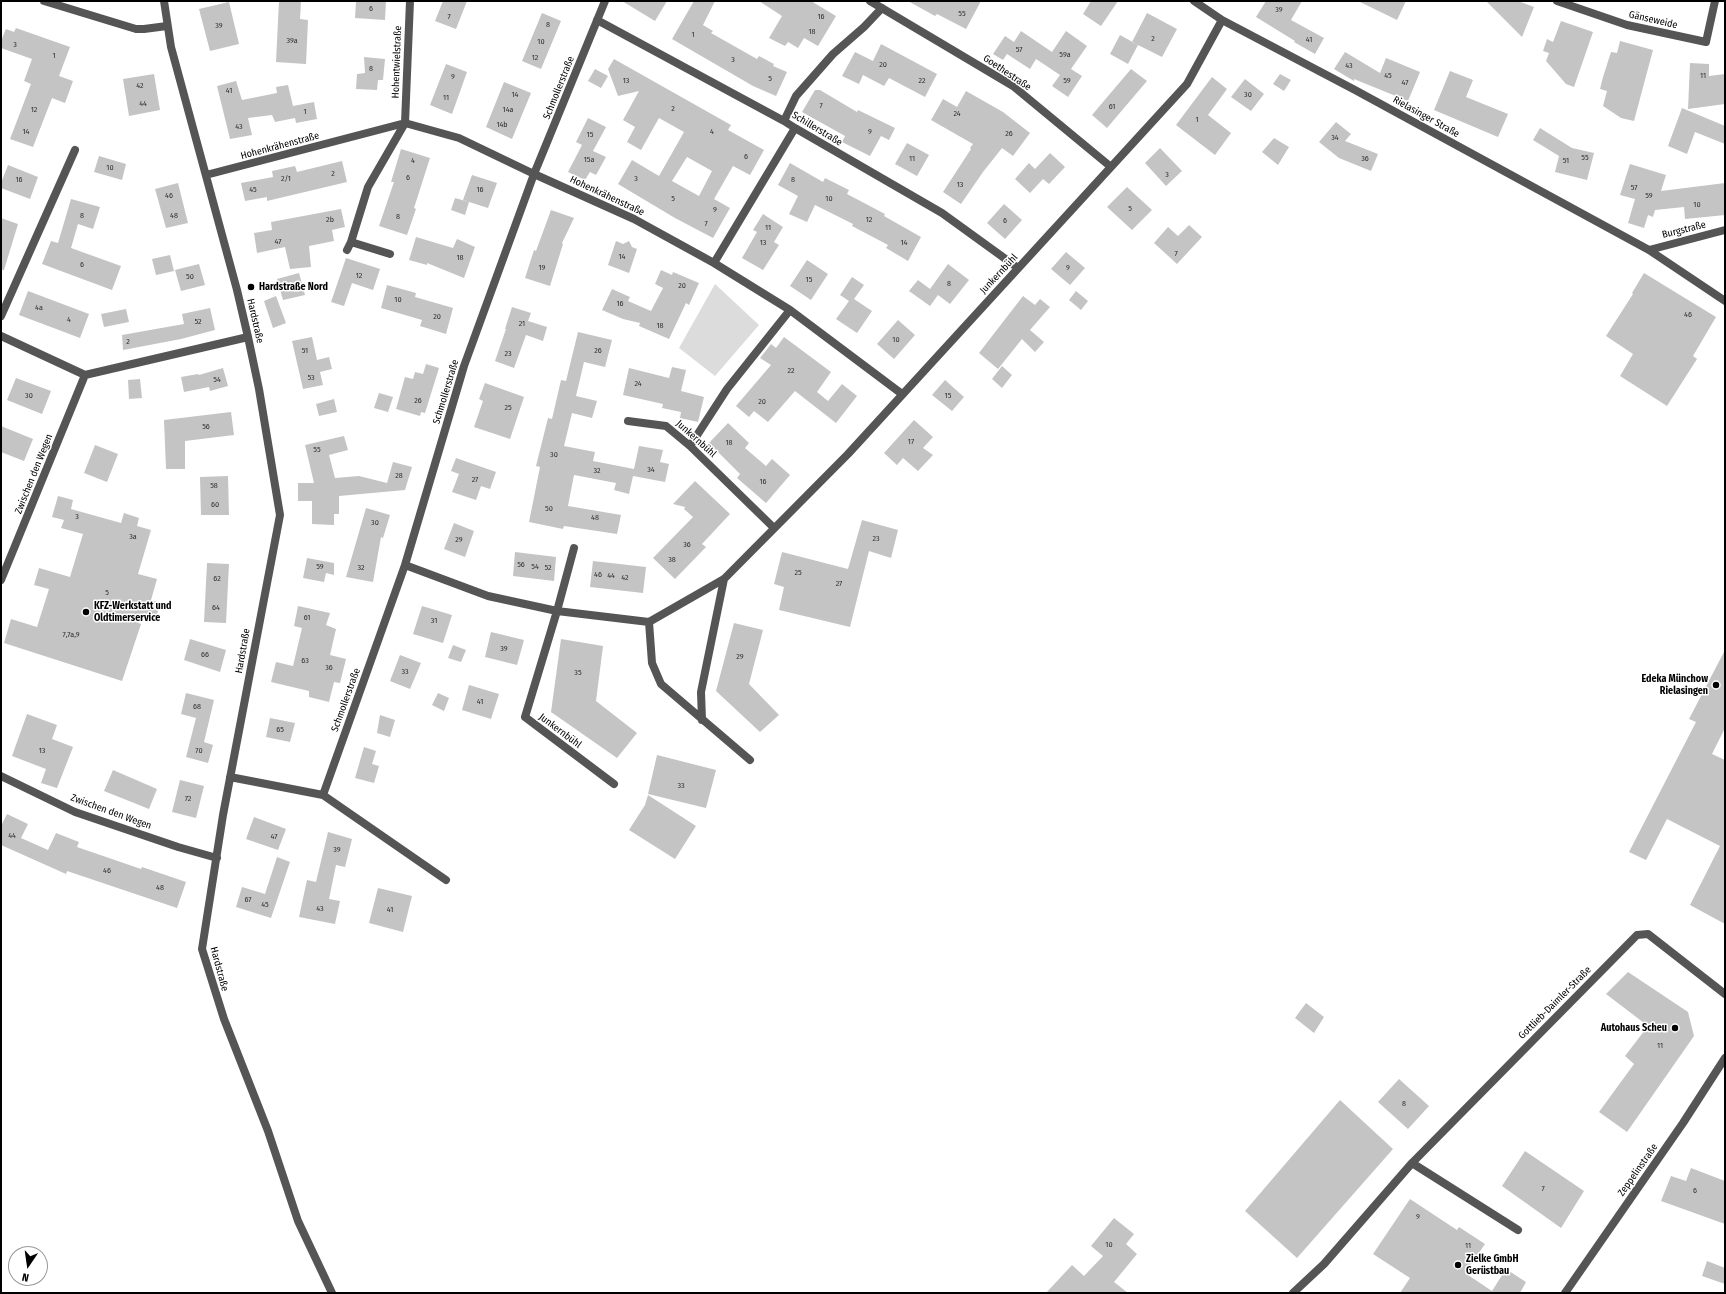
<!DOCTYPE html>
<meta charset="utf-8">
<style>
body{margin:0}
#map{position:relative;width:1726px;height:1294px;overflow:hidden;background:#fff;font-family:"Fira Sans Condensed",sans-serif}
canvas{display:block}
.frame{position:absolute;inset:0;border:2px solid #000;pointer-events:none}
.north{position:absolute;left:8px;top:1246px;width:40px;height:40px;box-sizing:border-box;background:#fff;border:1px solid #999;border-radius:50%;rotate:193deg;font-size:11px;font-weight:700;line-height:16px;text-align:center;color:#000}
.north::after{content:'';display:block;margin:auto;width:14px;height:18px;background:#000;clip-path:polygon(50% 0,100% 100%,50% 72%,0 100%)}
</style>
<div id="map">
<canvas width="1726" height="1294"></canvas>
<div class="frame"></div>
<div class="north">N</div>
</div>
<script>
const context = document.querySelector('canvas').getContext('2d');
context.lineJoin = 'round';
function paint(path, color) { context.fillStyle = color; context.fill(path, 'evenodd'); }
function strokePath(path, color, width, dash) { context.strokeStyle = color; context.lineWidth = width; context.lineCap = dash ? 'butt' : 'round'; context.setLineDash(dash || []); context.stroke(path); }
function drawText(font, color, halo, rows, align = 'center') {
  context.font = font + ' "Fira Sans Condensed",sans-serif'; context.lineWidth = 3; context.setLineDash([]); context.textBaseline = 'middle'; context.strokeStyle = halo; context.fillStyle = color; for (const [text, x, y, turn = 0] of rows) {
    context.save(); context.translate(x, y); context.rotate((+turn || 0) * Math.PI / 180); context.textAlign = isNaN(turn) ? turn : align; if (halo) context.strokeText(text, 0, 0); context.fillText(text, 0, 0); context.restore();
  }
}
const green = new Path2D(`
 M715,284L759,325L715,376L679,348Z`);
const building = new Path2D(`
 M279,1H301L300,19L308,20L306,64L276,62Z
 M356,1H386L385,20L355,18Z
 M443,1H467L456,29L435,21Z
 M622,1H667L655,21Z
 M694,1H715L703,25L713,31L711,33L757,59L759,56L774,64L773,66L787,72L776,96L753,86L672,39Z
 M759,1H811L836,16L818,46L804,38L798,48L788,42L785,46L769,38L782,16Z
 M908,1H981L966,29L937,14L935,16Z
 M1091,1H1118L1101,26L1083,14Z
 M1266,1H1302L1291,20L1324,38L1315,54L1294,42L1295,41L1256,17Z
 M1358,1H1406L1397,20Z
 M1486,1H1518L1534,7L1522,37Z
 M229,2L239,44L210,51L199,9Z
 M542,13L561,21L541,69L522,61Z
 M1147,13L1177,29L1162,57L1132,42Z
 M1561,21L1593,32L1574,87L1566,84L1546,61L1549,53L1543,51L1547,39L1553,42Z
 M16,28L70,47L59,76L73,81L65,103L52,98L33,147L10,139L31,84L24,81L32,59L1,48V41L6,29L14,32Z
 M1021,31L1052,52L1066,31L1087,46L1071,69L1082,76L1068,97L1052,86L1060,75L1036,59L1030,69L1007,54L1003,60L993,54L1005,36L1014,42Z
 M1120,35L1138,45L1128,64L1110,54Z
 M1620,41L1653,50L1634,121L1621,118L1603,106L1607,91L1600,89L1603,77L1611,52L1617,53Z
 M881,44L937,74L925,97L889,78L884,86L863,75L859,84L842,76L855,52L873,61Z
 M1345,52L1380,73L1386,58L1420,72L1408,101L1354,79V81L1334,69Z
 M364,57L385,59L383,80H378L377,90L356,89L357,74L365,73Z
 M614,59L731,125L728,130L764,150L750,175L733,166L714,199L730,208L713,238L675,218L618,184L632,160L659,176L684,132L659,118L641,150L627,142L635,127L623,120L639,91L618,96L608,69ZM687,157L712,171L699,196L672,181Z
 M1690,63L1709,64V76L1725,74V104L1688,109Z
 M446,64L467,72L452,114L430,105Z
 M595,69L608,76L601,88L588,81Z
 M1131,69L1147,81L1107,128L1092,115Z
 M1450,71L1473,80L1466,97L1508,114L1498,137L1434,110Z
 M154,74L160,110L129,116L123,79Z
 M1280,74L1291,80L1284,91L1273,84Z
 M1212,77L1227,89L1208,115L1231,133L1215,155L1176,125Z
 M1245,79L1264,94L1251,111L1231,97Z
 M236,81L242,100L277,93L276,87L288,85L293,106L314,102L317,119L296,123L295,118L275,122L272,115L248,118L252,135L230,139L217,86Z
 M504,82L531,93L512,139L486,127Z
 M815,90H820L857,112L858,110L895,128L889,140L881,136L870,156L842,142L845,136L802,112Z
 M966,91L1003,112L1030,133L1013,156L1002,148L983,172L961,204L943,192L971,149L970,148L973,144L931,120L943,99L957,107Z
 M1682,108L1725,126V144L1695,132L1687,154L1668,146Z
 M588,118L606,127L593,151L606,157L596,175L590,172L585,180L568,172L582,145L576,142Z
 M1336,122L1351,134L1345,141L1378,154L1371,171L1339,158L1319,142Z
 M1540,128L1572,148L1594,153L1587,180L1555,172L1559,156L1533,140Z
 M1274,138L1289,147L1278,165L1262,152Z
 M907,143L929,155L917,176L895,164Z
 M1160,148L1182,171L1166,186L1145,163Z
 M401,149L430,158L414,208L416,209L407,235L379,226L394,182H391Z
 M1050,153L1065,167L1049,184L1043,179L1030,193L1015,179L1029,163L1035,169Z
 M99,156L126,164L122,180L94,172Z
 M342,161L347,182L267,201V197L245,201L241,183L273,177L272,171L295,166L297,172Z
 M790,163L823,182L825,178L849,190L847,194L885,214L884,216L921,237L908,261L886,248L888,245L852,226L853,224L815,205L807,222L789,214L798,196L778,185Z
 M1630,164L1666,175L1661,191L1725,183V215L1685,219L1684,207L1655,210L1653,217L1648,215L1644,228L1628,223L1635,199L1620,195Z
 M8,165L38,177L30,199L1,188V183Z
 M472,175L497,183L488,208L463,200Z
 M178,183L188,223L166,228L155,189Z
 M1127,187L1152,210L1132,230L1107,207Z
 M455,198L469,202L465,215L451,210Z
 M71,199L100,207L93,229L78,224L71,248L121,266L112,290L42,264L51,241L58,243Z
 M1004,204L1022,220L1005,239L987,223Z
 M341,209L345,227L332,230L334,241L309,246L311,267L290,269L285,247L257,253L254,233L272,230L271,222Z
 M551,210L574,218L562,243L563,244L550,286L525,278L534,250L536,251Z
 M763,214L783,227L774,242L779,245L763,270L742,258L757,232L753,230Z
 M1,218L18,224L4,270H1Z
 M1189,225L1202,237L1177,264L1154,243L1168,227L1178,236Z
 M416,237L453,248L457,239L475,247L464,278L427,263V265L409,260Z
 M616,241L623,244L629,241L632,247L637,249L629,273L608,265Z
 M1066,252L1085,268L1070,285L1051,269Z
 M170,255L174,271L156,275L152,259Z
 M346,258L380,269L373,290L352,283L344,306L331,302Z
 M807,260L828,274L811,300L790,286Z
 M199,264L205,285L181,291L175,270Z
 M948,264L969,280L950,304L930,289Z
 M661,270L672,275L673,272L699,283L689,305L686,303L669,339L639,326L640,323L623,319L602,310L612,289L630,297L628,301L651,311L663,288L655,284Z
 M299,273L305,295L283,300L277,279Z
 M1644,273L1716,317L1693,356L1697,359L1667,406L1620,376L1633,354L1606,336L1633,294L1632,293Z
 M852,277L864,285L854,299L872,311L857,333L836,319L849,301L840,295Z
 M918,280L938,295L930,306L909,291Z
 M387,285L416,293L415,297L453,308L446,334L420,326L422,320L381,308Z
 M28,291L89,314L80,338L19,315Z
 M1076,291L1088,301L1081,310L1069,300Z
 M276,296L286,323L273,328L264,301Z
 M1023,296L1035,305L1040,299L1050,307L1030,330L1044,342L1035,352L1022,339L998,369L979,353Z
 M512,307L531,313L528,321L547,327L543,341L526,335L514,368L495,361L506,329H505Z
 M210,308L215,330L181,339L123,350L122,335L184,324L182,314Z
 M126,309L129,322L104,327L101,314Z
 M898,320L915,335L894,359L877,344Z
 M578,332L612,340L605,367L584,362L576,396L597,401L592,418L572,413L564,446L595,452L593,461L634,469L639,446L663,450L660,462L669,464L665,482L633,476L629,494L614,490L616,483L574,475L568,506L621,515L617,534L564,526L563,529L529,522L540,467L536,466L548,418L552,419L561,380L566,381Z
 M312,337L317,360L329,357L332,369L320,372L323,385L303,389L292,341Z
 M784,337L831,372L817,392L828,401L842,384L857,396L836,423L795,391L768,422L754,411L749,417L736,406L771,365L760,358L771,344L776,348Z
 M426,364L439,368L425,413L421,412L420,416L396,409L405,377L413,379L415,372L423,374Z
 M1002,366L1012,375L1002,388L992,379Z
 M672,367L686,370L681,391L704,397L698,422L680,418L681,412L662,408L663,404L623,395L629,368L669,378Z
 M223,368L228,386L210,391L209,387L184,392L181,377L198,374L199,375Z
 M16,378L51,391L42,414L7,400Z
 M140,379L142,398L129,399L128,380Z
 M945,380L964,397L952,411L932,395Z
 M485,383L524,397L510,439L474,427L483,401L479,399Z
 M379,393L393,397L388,412L374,408Z
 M334,399L337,412L319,416L316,404Z
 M231,412L234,435L185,441V469H166L164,420Z
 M914,420L933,437L923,448L933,455L918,471L903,458L897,465L884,453Z
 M728,423L749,443L745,448L766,466L772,459L790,475L766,503L737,478L740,474L709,443Z
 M1,426L33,439L24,461L1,452Z
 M344,436L348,450L329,455L335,478L359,476L387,483L393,462L412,467L405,490L339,496V514H334V525L312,524V501H298V483H314L305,445Z
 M95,445L118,454L107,482L84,473Z
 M456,458L496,472L490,489L481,486L476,500L452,492L459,474L451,471Z
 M228,476L229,515H201L200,477Z
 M695,481L730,514L702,544L706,547L675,579L653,558L693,517L684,509L685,507L673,504Z
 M58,496L73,500L71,509L121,523L124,513L139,518L137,526L151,530L138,574L157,579L151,600L160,603L156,619L143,616L142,619H134V621L141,624L122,681L4,643L11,619L37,627L49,589L34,585L39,568L70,577L83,534L61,528L64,520L52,517Z
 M366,508L390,515L383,538L381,537L373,582L346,577Z
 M862,520L898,530L891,558L869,551L850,627L779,610L784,587L774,584L782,552L848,569Z
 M454,523L474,531L465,557L444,549Z
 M515,552L556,557L554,581L513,576Z
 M307,558L334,563V575L326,573L324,582L303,578Z
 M593,561L646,567L643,593L590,587Z
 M207,563L229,564L226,623L204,622Z
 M298,606L330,613L326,625L336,629L330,655L346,659L340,683L334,682L329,702L309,697V691L271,682L276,662L293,666L302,628L294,626Z
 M422,606L452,615L443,643L413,634Z
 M734,623L763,630L749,684L779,715L760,732L716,691Z
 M491,632L524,640L517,665L485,657Z
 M190,639L226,650L220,672L184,660Z
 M561,639L603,646L596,701L637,733L617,758L551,712Z
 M453,645L466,650L461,662L448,658Z
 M1725,650V728L1712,754L1725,760V924L1690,905L1720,846L1667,819L1646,860L1629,852L1696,722L1689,719Z
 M400,655L421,663L410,689L390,681Z
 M469,685L499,694L491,719L462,710Z
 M186,693L214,700L204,742L213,745L208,763L186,757L196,718L181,714Z
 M438,693L449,698L444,711L432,705Z
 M27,714L57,725L52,739L73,747L57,788L41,783L46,769L12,756Z
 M380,715L395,720L390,737L377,733Z
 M270,718L295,723L290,742L266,737Z
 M364,747L376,751L372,764L379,766L374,783L355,778Z
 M657,755L716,770L706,808L648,794Z
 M113,770L157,789L149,809L104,791Z
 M180,780L204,786L196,818L172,812Z
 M648,795L696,826L675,859L629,830L645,805Z
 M7,814L28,824L21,838L48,850L56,833L79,842L77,847L141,869L142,867L186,882L177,908L67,871L66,874L1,845V826Z
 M254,817L286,829L278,850L246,839Z
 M328,832L352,839L345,867L336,865L329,899L340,901L335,924L299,917L307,880L316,882Z
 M277,857L290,862L271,918L236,907L242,887L265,894Z
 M378,888L412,896L403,932L369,923Z
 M1628,972L1688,1012L1694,1036L1627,1132L1599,1112L1634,1064L1625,1056L1648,1026L1606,994Z
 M1306,1003L1324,1017L1314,1033L1295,1018Z
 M1399,1079L1429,1106L1408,1129L1378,1102Z
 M1340,1100L1393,1149L1297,1258L1245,1211Z
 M1525,1151L1584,1191L1561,1228L1502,1186Z
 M1691,1168L1725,1181V1224L1661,1201L1671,1176L1686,1181Z
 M1410,1199L1457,1230L1459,1227L1485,1244L1465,1273L1492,1291L1506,1269L1526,1282L1520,1293H1400L1410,1278L1373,1254Z
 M1114,1218L1134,1234L1126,1244L1137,1254L1114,1282L1128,1293H1046L1072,1265L1084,1276L1103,1256L1091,1246Z
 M1707,1261L1725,1268V1284L1702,1276Z`);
const minor = new Path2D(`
 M44,1L136,29H144L167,26
 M164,1L171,47L237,290L248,337L259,389L280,515L223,815L202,949L224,1019L268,1131L298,1221L332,1293
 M870,1L1013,86L1111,167
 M1194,1L1222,20L1355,90L1649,250L1725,301
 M1557,1L1627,25L1706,42L1715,1
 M597,20L784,121L795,128L942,213L1018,268
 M784,121L796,96L833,54L864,27L882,8
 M206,175L405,123L459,138L534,174L634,219L714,263L790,310L902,394
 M347,250L351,242
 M1649,250L1725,230
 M390,254L351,242L368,187L405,123L410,1
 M714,263L795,128
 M1,316L75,150
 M1,336L85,375L248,337
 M628,421L666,426L690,446L774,528
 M690,446L727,389L790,310
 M574,548L557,611L525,717L614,784
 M405,565L488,596L557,611L649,622L724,579L848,454L1187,84L1222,20
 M1,580L85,375
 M649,622L652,663L661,684L750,760
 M702,720L701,692L724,579
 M1,776L75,812L178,847L217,858
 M230,777L323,795L405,565L464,366L534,174L605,1
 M323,795L446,880
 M1412,1163L1518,1230
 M1293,1293L1324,1264L1412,1163L1637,935L1648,934L1725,994
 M1565,1293L1683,1123L1725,1058`);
const markers = [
 [251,287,4,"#000"],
 [86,612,4,"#000"],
 [1716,685,4,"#000"],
 [1675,1028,4,"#000"],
 [1458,1265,4,"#000"]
];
const numberNames = [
 ["6",371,9],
 ["39",1279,10],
 ["55",962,14],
 ["7",449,17],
 ["16",821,17],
 ["8",548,25],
 ["39",219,26],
 ["18",812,32],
 ["1",693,35],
 ["2",1153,39],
 ["41",1309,40],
 ["39a",292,41],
 ["10",541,42],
 ["3",15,45],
 ["57",1019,50],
 ["59a",1065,55],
 ["1",54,56],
 ["12",535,58],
 ["3",733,60],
 ["20",883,65],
 ["43",1349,66],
 ["8",371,69],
 ["45",1388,76],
 ["11",1703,76],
 ["9",453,77],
 ["5",770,79],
 ["13",626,81],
 ["22",922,81],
 ["59",1067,81],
 ["47",1405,83],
 ["42",140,86],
 ["41",229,91],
 ["14",515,95],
 ["30",1248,95],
 ["11",446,98],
 ["44",143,104],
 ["7",821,106],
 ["61",1112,107],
 ["2",673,109],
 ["12",34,110],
 ["14a",508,110],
 ["1",305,112],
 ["24",957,114],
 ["1",1197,120],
 ["14b",502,125],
 ["43",239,127],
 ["14",26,132],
 ["4",712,132],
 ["9",870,132],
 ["26",1009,134],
 ["15",590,135],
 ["34",1335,138],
 ["6",746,157],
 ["55",1585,158],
 ["11",912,159],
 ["36",1365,159],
 ["15a",589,160],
 ["4",413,161],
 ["51",1566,161],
 ["10",110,168],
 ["2",333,174],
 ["3",1167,175],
 ["6",408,178],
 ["2/1",286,179],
 ["3",636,179],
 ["16",19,180],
 ["8",793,180],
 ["13",960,185],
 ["57",1634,188],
 ["45",253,190],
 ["16",480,190],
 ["46",169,196],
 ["59",1649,196],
 ["5",673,199],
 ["10",829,199],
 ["10",1697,205],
 ["5",1130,209],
 ["9",715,210],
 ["8",82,216],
 ["48",174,216],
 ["8",398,217],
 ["2b",330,220],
 ["12",869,220],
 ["6",1005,221],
 ["7",706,224],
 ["11",768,228],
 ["47",278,242],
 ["13",763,243],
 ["14",904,243],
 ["7",1176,254],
 ["14",622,257],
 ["18",460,258],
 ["6",82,265],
 ["19",542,268],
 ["9",1068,268],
 ["12",359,276],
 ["50",190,277],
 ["15",809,280],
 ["8",949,284],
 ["20",682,286],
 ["10",398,300],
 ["16",620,304],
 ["4a",39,308],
 ["46",1688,315],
 ["20",437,317],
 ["4",69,320],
 ["52",198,322],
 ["21",522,324],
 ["18",660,326],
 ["10",896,340],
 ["2",128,342],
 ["51",305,351],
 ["26",598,351],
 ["23",508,354],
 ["22",791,371],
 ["53",311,378],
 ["54",217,380],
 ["24",638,384],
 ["30",29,396],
 ["15",948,396],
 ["26",418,401],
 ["20",762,402],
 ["25",508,408],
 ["56",206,427],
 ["17",911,442],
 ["18",729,443],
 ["55",317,450],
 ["30",554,455],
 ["34",651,470],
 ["32",597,471],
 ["28",399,476],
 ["27",475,480],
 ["16",763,482],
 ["58",214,486],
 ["60",215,505],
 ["50",549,509],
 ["3",77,517],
 ["48",595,518],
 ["30",375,523],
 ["3a",133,537],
 ["23",876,539],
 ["29",459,540],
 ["36",687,545],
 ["38",672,560],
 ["56",521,565],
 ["59",320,567],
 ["54",535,567],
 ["32",361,568],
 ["52",548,568],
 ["25",798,573],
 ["46",598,575],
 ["44",611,576],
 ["42",625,578],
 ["62",217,579],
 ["27",839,584],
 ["5",107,593],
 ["64",216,608],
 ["61",307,618],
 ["31",434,621],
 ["7,7a,9",71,635],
 ["39",504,649],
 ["66",205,655],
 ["29",740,657],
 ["63",305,661],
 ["36",329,668],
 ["33",405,672],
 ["35",578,673],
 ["41",480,702],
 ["68",197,707],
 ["65",280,730],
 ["13",42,751],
 ["70",199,751],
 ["33",681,786],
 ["72",188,799],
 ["44",12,836],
 ["47",274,837],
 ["39",337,850],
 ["46",107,871],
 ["48",160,888],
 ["67",248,900],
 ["45",265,905],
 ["43",320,909],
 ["41",390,910],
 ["11",1660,1046],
 ["8",1404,1104],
 ["7",1543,1189],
 ["6",1695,1191],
 ["9",1418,1217],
 ["10",1109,1245],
 ["11",1468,1246]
];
const streetNames = [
 ["Gänseweide",1653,20,13],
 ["Hohentwielstraße",397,62,-88],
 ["Goethestraße",1007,73,34],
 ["Schmollerstraße",559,88,-68],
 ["Rielasinger Straße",1426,117,29],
 ["Schillerstraße",817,129,31],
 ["Hohenkrähenstraße",280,146,-15],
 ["Hohenkrähenstraße",607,196,25],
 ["Burgstraße",1684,230,-14],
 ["Junkernbühl",999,274,-47],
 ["Hardstraße",255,321,77],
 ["Schmollerstraße",446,392,-73],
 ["Junkernbühl",696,439,42],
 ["Zwischen den Wegen",34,474,-68],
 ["Hardstraße",243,651,-80],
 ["Schmollerstraße",346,700,-70],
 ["Junkernbühl",560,731,37],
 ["Zwischen den Wegen",111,812,20],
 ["Hardstraße",219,969,75],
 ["Gottlieb-Daimler-Straße",1555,1003,-45],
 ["Zeppelinstraße",1638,1170,-55]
];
const poiNames = [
 ["Hardstraße Nord",259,287],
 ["KFZ-Werkstatt und",94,606],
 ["Oldtimerservice",94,618],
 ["Edeka Münchow",1708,679,"right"],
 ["Rielasingen",1708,691,"right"],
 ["Autohaus Scheu",1667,1028,"right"],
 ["Zielke GmbH",1466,1259],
 ["Gerüstbau",1466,1271]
];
paint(green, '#dcdcdc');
paint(building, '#c4c4c4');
strokePath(minor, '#555', 8);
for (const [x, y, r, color] of markers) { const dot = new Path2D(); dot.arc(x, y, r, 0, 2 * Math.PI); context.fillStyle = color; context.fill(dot); strokePath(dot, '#fff', 1.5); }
drawText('8px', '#313131', null, numberNames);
drawText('10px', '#000', '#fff', streetNames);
drawText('bold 10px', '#000', '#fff', poiNames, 'left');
</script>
